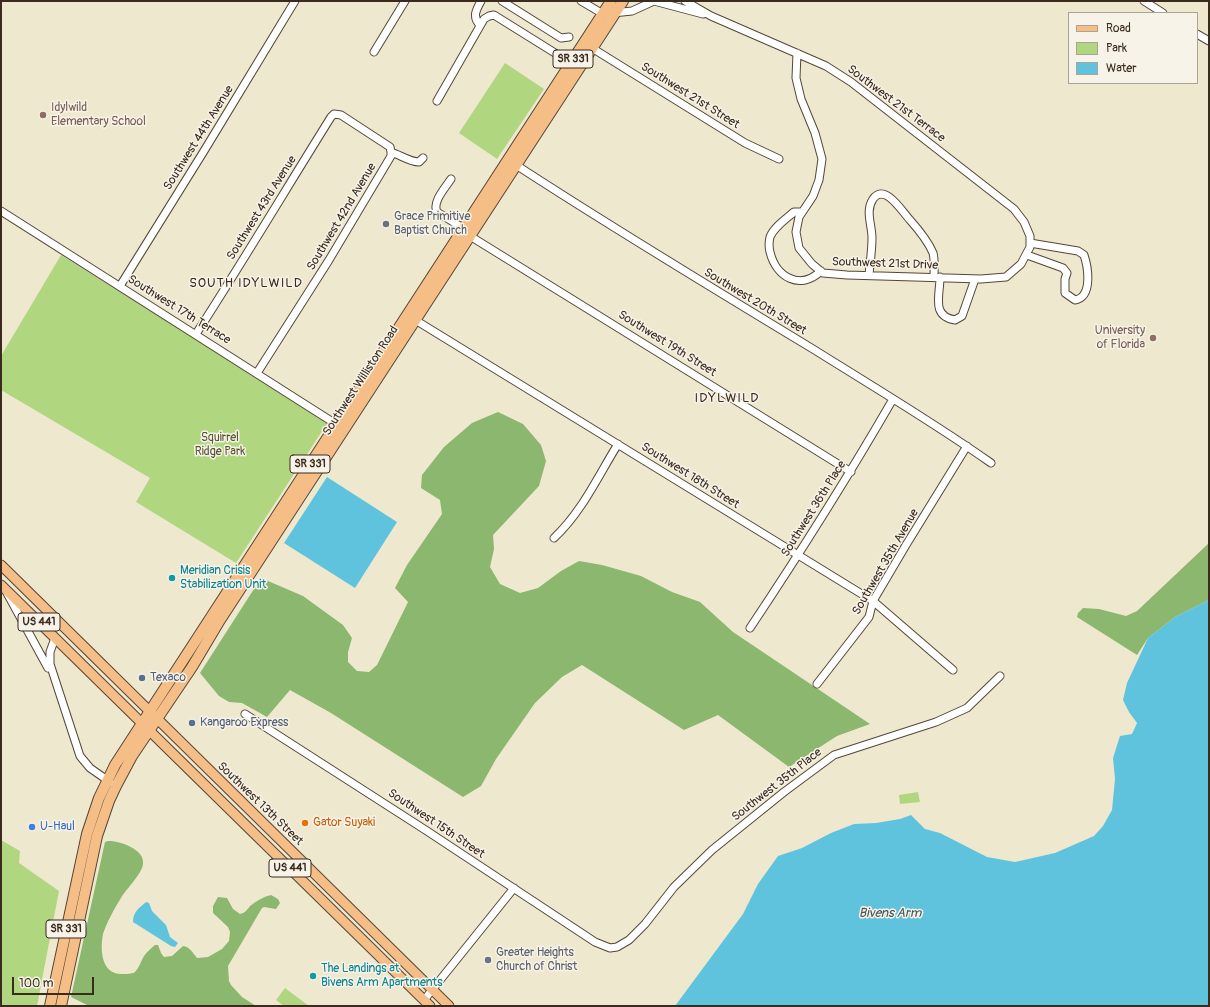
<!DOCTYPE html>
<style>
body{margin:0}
#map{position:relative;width:1210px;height:1007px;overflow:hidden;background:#eee8cf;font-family:Pangolin,sans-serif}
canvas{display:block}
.frame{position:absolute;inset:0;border:2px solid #3b2a1e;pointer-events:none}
.legend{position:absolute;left:1068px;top:12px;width:130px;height:72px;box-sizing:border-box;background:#f7f3e8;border:1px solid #aca397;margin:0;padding:5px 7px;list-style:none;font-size:12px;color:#3b2a1e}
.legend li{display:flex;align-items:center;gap:8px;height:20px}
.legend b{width:20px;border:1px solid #aca397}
.scale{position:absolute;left:12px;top:977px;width:82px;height:18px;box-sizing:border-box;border:2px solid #3b2a1e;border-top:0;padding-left:5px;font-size:12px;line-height:14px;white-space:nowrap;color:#3b2a1e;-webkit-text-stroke:3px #f7f3e8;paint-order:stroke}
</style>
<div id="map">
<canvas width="1210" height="1007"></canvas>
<div class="frame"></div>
<ul class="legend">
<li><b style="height:5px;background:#f6be87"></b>Road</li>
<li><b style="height:11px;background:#b1d680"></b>Park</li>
<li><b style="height:11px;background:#60c3de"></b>Water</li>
</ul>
<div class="scale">100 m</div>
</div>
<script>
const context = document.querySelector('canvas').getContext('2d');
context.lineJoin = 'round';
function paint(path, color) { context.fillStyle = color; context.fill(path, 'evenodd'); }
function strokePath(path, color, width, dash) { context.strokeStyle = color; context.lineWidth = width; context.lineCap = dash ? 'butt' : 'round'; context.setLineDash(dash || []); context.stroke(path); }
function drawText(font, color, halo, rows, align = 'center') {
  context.font = font + ' Pangolin,sans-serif'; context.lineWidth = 3; context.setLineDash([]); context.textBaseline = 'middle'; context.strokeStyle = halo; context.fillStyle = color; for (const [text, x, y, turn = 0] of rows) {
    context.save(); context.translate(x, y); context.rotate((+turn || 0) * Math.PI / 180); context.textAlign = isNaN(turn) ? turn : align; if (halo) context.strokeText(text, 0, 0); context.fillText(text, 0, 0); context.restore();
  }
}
const green = new Path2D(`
 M505,63L544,89L497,159L459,133Z
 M61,255L328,422L236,563L136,502L150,478L1,390V356Z
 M918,792L920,802L900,804L899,795Z
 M1,840L20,851L19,863L59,891L37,1006H1Z
 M285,988L309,1006H284L276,1000Z`);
const forest = new Path2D(`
 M498,412L523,424L541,445L546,461L539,486L493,535L494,549L490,567L500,584L520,593L538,588L561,571L579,561L602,565L641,576L672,592L700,602L733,632L870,724L837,736L789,767L718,715L684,730L582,665L562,677L535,703L496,759L481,786L463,797L331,713L290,690L267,717L242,703L229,702L219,696L200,673L261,578L303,596L343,625L352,638L348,652V662L357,671L369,672L377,665L408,602L395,588L407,565L442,514L440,500L421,488L422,475L444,447L472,423Z
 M1209,543V600L1175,617L1148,638L1137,655L1077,617L1078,613L1083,608L1099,609L1126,616L1137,611Z
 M108,841C120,841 145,849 143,864C142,874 126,889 121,898C114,909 107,922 103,934C100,950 101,975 123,974C126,974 132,974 135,972C139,968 141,961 144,956C147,952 151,948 155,945H158L161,953L164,957L172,956L183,946C190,947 193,953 197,958L208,957L222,949L229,941L230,932L228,927L213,913V906L218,897L227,898L233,909L240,914C245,913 247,910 250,906C256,901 263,897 271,895L278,899L280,903L276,909L264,907L262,908L228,966L229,981L231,985L242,997L256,1006H89L71,997L105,842Z`);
const water = new Path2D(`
 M327,477L397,522L355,588L284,543Z
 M1209,600V1006H675L743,914L758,884L778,856L802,848L831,833L854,824L876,823L900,819L911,815L925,829L940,833L987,857L1015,862L1055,853L1094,836L1103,826L1112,810L1115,779L1113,758L1120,736L1132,734L1137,723L1129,712L1123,700L1127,683L1148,638L1175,617Z
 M146,902L149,903L152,911L166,925L170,937L178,943L175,947L171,946L133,922C133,912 139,908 146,902Z`);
const minor = new Path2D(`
 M502,1L561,38L569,37
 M581,1L603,14L632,11L654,1L703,14
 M685,1L711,16L826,66L851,82L1014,209L1024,222L1030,236V247L1021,264L1006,277L981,279L847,275L823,273L812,264L799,248L796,232L799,217L813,196L819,180L822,159L815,133L801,99L796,78L797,53
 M1144,1L1163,13
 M480,25C472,17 476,10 481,1
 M1197,34L1209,41
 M592,48L745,143L779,159
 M374,52L405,1
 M437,101L484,19L489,16L494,15L571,63
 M391,152C400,155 410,162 419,162L423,158
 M513,163C611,227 712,288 813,349C872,386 933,422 991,463
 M451,179C445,188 432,202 437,212L463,228
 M1,211L339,426
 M802,212H794C786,219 774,227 770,237C769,241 769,248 770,252C776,277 800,291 821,271
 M470,236L851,472
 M1027,255L1063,268L1067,273L1065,279V293L1075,300C1093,297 1088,267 1084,255L1078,251L1030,243
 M869,275C870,263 872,250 872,238C872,225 865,211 873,199C885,182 903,213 910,220C918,229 928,241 933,253C935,260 934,270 934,277
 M940,277C940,296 931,316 955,320L962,316L975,279
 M120,286L204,151L295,1
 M412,318L873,601L953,670
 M196,334C242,263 286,189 331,117L334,114L341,115L390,147L391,152
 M257,373L329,260L391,156V152
 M554,538C582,512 598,476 618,444
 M7,593L48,668
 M750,628C800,553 848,477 893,399
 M55,638L50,652V664L80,756L90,768L110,782
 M817,684L869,617L873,601L906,545L967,446
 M245,714L427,831L595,942L610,948L617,947L629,940L645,924L674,887L712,850L784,792L834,755L936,722L967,708L1000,676
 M424,1000L514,888`);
const major = new Path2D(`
 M1,565L449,1006
 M1,585L430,1006`);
const highway = new Path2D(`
 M50,1006L87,834L99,798L115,765L611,1
 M61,1006L97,836L109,801L116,786L132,756L192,667L220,620L623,1`);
const markers = [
 [43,115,4,"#8d6e63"],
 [386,224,4,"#6b7280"],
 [1153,338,4,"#8d6e63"],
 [172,578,4,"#0f9aa8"],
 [142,678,4,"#5c6f8a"],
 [192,723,4,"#5c6f8a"],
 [305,823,4,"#e8710a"],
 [32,827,4,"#3f7fe0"],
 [488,960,4,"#6b7280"],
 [313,976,4,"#0f9aa8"]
];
const shields = [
 [573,59,40],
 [310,464,40],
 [39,622,42],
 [290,868,42],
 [66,929,40]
];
const shieldNames = [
 ["SR 331",573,59],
 ["SR 331",310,464],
 ["US 441",39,622],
 ["US 441",290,868],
 ["SR 331",66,929]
];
const streetNames = [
 ["Southwest 21st Street",690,96,32],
 ["Southwest 21st Terrace",896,104,37],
 ["Southwest 44th Avenue",199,138,-58],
 ["Southwest 43rd Avenue",262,208,-58],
 ["Southwest 42nd Avenue",342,217,-59],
 ["Southwest 21st Drive",885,264,2],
 ["Southwest 20th Street",755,302,31],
 ["Southwest 17th Terrace",179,310,32],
 ["Southwest 19th Street",667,344,32],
 ["Southwest Williston Road",361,381,-57],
 ["Southwest 18th Street",690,476,32],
 ["Southwest 36th Place",814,509,-58],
 ["Southwest 35th Avenue",886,562,-60],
 ["Southwest 35th Place",777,785,-38],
 ["Southwest 13th Street",260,804,44],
 ["Southwest 15th Street",436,824,34]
];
const educationNames = [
 ["Idylwild",51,108],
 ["Elementary School",51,122],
 ["University",1145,331,"right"],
 ["of Florida",1145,345,"right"]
];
const worshipNames = [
 ["Grace Primitive",394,217],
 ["Baptist Church",394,231],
 ["Greater Heights",496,953],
 ["Church of Christ",496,967]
];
const parkNames = [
 ["Squirrel",220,438],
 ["Ridge Park",220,452]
];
const cultureNames = [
 ["Meridian Crisis",180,571],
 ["Stabilization Unit",180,585],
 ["The Landings at",321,969],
 ["Bivens Arm Apartments",321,983]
];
const serviceNames = [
 ["Texaco",150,678],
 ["Kangaroo Express",200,723]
];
const foodNames = [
 ["Gator Suyaki",313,823]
];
const shopNames = [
 ["U-Haul",40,827]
];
const neighbourhoodNames = [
 ["SOUTH IDYLWILD",246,284],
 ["IDYLWILD",727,399]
];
const waterNames = [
 ["Bivens Arm",890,914]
];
paint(green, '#b1d680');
paint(forest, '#8cb76e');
paint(water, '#60c3de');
strokePath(minor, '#564639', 9);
strokePath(major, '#564639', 11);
strokePath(highway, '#564639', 12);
strokePath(minor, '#fff', 7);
strokePath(major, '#f6be87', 9);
strokePath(highway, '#f6be87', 10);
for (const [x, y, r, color] of markers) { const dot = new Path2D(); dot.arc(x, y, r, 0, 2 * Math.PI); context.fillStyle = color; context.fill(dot); strokePath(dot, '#f7f3e8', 1.5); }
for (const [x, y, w] of shields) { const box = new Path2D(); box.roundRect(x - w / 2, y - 9, w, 18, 3); context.fillStyle = '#f7f3e8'; context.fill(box); strokePath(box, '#3b2a1e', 1); }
drawText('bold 11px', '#3b2a1e', null, shieldNames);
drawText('12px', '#3b2a1e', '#f7f3e8', streetNames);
drawText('12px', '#785e54', '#f7f3e8', educationNames, 'left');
drawText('12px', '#5b616d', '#f7f3e8', worshipNames, 'left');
drawText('12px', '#585536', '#f7f3e8', parkNames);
drawText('12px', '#0d838f', '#f7f3e8', cultureNames, 'left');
drawText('12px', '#4e5e75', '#f7f3e8', serviceNames, 'left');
drawText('12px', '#c56008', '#f7f3e8', foodNames, 'left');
drawText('12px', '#366cbe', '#f7f3e8', shopNames, 'left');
context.letterSpacing = '1px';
drawText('13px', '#3b2a1e', '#f7f3e8', neighbourhoodNames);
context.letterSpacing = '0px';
drawText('italic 13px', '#465858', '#f7f3e8', waterNames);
</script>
